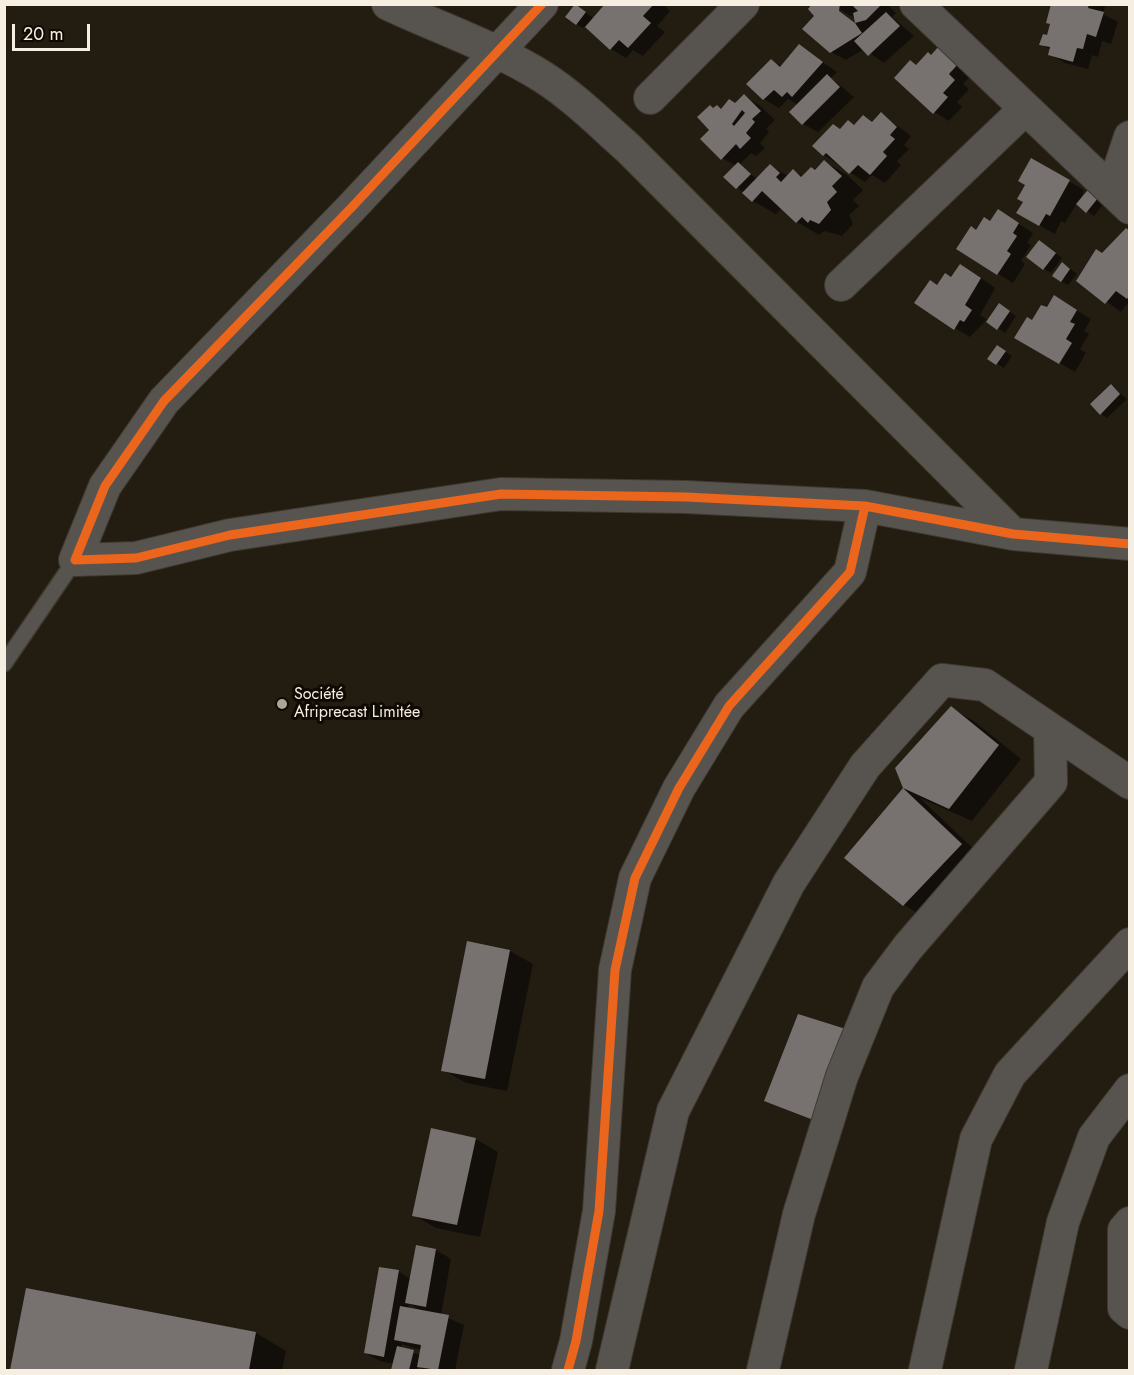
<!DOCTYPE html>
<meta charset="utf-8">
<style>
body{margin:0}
#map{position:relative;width:1134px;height:1375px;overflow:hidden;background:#231c11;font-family:Jost,sans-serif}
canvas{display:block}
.frame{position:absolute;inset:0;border:6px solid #f7eee2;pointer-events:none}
.scale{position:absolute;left:12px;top:24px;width:78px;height:27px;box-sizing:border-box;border:3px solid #f7eee2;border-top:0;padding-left:8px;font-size:18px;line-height:21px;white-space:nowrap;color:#f7eee2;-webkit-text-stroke:4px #0e0903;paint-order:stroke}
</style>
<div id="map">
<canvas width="1134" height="1375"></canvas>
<div class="frame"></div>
<div class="scale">20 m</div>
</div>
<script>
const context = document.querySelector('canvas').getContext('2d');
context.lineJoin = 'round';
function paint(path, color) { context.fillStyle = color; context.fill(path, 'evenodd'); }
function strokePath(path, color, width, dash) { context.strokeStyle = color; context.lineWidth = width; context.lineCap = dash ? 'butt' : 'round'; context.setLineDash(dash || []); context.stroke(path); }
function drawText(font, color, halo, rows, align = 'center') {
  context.font = font + ' Jost,sans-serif'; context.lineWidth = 6; context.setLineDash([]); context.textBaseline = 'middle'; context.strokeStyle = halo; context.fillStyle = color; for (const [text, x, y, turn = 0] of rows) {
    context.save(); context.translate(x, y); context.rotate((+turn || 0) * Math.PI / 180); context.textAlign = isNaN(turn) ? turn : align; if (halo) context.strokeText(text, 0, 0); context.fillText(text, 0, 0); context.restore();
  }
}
const shadow = new Path2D(`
 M607,4H663L670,11L657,26L665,32L643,56L633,50L626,58L611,49L585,26L583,28L576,24L583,10L594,19Z
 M814,4H887L896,13L892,17L914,36L884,63L864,49L846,60L831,52L816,16ZM833,6L856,19V23L832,8Z
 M1052,4H1101L1105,7L1103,14L1118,22L1111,44L1102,41L1098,57L1092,55L1088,69L1065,63L1049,54L1051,50L1041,44L1049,37Z
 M799,46L837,72L831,78L854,97L818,132L803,124L798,105L788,99L779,108L764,99L748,83L771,60L782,67Z
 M940,47L974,72L963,84L969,89L957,102L962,107L949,121L934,112L917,66L932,57Z
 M744,96L759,105L775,120L766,129L769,132L760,143L765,148L756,156L751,153L739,165L757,179L770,166L788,176L793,171L804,177L816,171L825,162L847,175L863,190L853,200L859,206L849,215L853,224L842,236L824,231L819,235L797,222L782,208L776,214L753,201L726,177L736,166L722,158L711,130L714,109L717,106L723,110L736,104Z
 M881,114L911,136L904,145L909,149L897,161L901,165L885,183L872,175L865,182L824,155L841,130L855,126L864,117L874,123Z
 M1032,160L1084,190L1080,201L1092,187L1108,198L1094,216L1077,203L1065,223L1061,221L1055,234L1018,213L1025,202Z
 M1013,220L1033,233L1027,243L1031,245L1021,261L1025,264L1013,283L958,249L991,222Z
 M1130,232V301L1121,312L1078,281L1103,254Z
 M1046,246L1062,258L1051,273L1044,269Z
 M1069,268L1077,274L1068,285L1061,281Z
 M975,274L995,288L980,315L989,321L1006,309L1016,316L1005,333L986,320L970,337L955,328L937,287L952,279Z
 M1054,297L1091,319L1084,331L1089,334L1080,349L1086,353L1075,372L1016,337L1047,309Z
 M1004,351L1012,356L1004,368L989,358Z
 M1111,386L1127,399L1107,418L1100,413Z
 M951,708L974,721L1021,759L972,821L920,798L983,858L926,918L904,905L846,858L904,788Z
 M468,943L510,951L533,964L507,1091L466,1083L443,1070Z
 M432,1130L476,1139L498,1152L480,1237L436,1228L413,1215Z
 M436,1250L451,1259L441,1315L464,1325L455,1370H426L418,1366L417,1370H392L394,1364L380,1361L365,1353L398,1271L411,1279ZM409,1304L422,1311L408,1309ZM402,1344L421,1350L420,1355L401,1349Z
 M28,1290L256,1333L286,1351L282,1370H12Z`);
const building = new Path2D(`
 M575,4L586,12L576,25L565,17Z
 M605,4H654L643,16L651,23L628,48L619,40L610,50L585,27Z
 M812,4H840L839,11L855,23L862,33L830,53L802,29L814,16L808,9Z
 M851,4H882L866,20L855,23L853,13L858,11Z
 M1051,4H1089L1088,8L1104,12L1096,37L1087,34L1083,49L1077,48L1073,62L1048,55L1050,47L1039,45L1043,34L1047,35L1050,24L1046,23Z
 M886,12L900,26L868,56L854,41Z
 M799,44L823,62L792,97L787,92L782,97L774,90L763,100L746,84L771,59L780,67Z
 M940,45L959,63L949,74L955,80L943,93L948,97L933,114L894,78L910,60L916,65L928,52L931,55Z
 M827,74L840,87L802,125L789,112Z
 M744,94L761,111L752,119L755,122L746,133L751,138L740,149L736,144L721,160L700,139L709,130L697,117L710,105L713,108L717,105L721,109L729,99L735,103ZM742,110L745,113L734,126L732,124Z
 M881,112L897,127L890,135L895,139L883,152L887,156L870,175L858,165L849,174L826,153L823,156L812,146L833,124L840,129L848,120L854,125L863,115L872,122Z
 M1031,158L1070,180L1050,216L1046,214L1039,226L1016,213L1023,202L1017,199L1025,185L1018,181Z
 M824,160L842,176L832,186L837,192L827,202L831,210L819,224L810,220L808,223L802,217L796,223L762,191L752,202L742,193L770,164L780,173L776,177L781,182L793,169L801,177L811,167L815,170Z
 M738,162L751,174L736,189L723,177Z
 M1092,185L1102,193L1086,213L1076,204Z
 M998,209L1019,223L1013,233L1017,236L1007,251L1011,254L997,275L956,249L971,226L976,230L984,217L990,221Z
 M1126,228L1130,231V295L1127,299L1116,291L1105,304L1076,281L1096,249L1102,253Z
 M1039,240L1056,253L1043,270L1026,257Z
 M1062,262L1070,269L1061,282L1052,276Z
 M960,264L981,278L965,305L972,310L964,322L960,320L954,330L914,303L930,280L937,285L945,273L951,277Z
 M1054,295L1077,310L1070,322L1075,324L1066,339L1072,343L1059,364L1014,338L1027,317L1032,320L1041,305L1047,307Z
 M999,303L1010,311L997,330L986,322Z
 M997,345L1006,351L996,365L987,359Z
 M1111,384L1120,394L1100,415L1090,404Z
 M951,706L999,745L949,809L903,788L962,844L903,906L844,858L903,788L895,768Z
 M467,941L510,950L485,1079L441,1071Z
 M798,1014L849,1030L816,1121L764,1101Z
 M431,1128L476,1138L457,1225L412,1216Z
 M416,1245L436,1249L426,1307L405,1303Z
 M379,1267L399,1270L384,1357L364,1353Z
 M26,1288L256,1332L249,1370H10Z
 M400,1306L449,1315L438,1370L417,1367L421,1345L394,1340Z
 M397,1346L414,1350L409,1370H391Z`);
const lane = new Path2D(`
 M4,664L75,560`);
const street = new Path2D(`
 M388,4C439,28 495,47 543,77C574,97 600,123 628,148L1013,534
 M542,4L352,207L164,401L105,486L75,560L136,558L230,535L501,494L686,497L865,506L1013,534L1130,544
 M916,4L1130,208
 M650,98L743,4
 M1112,191L1130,137
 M841,285L1024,110
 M1130,1223L1124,1230V1308L1130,1313
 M568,1370L576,1341L599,1211L615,970L635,878L679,788L729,706L850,572L865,506
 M612,1370L673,1111L789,883L865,766L942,680L985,685L1050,729
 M763,1370L799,1214L842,1076L878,987L908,947L1051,782L1050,729L1130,783
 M925,1370L976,1139L1010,1074L1130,944
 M1031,1370L1063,1222L1094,1137L1130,1090`);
const cycleway = new Path2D(`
 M542,4L352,207L164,401L105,486L75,560L136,558L230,535L501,494L686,497L865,506L1013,534L1130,544
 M568,1370L576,1341L599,1211L615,970L635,878L679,788L729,706L850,572L865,506`);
const markers = [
 [282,704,6,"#ada499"]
];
const poiNames = [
 ["Société",294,695],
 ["Afriprecast Limitée",294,713]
];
paint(shadow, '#0007');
paint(building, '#777170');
strokePath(lane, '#3f3930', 18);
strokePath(street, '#3f3930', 34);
strokePath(lane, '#57544f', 15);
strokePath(street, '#57544f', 32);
strokePath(cycleway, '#eb651d', 9);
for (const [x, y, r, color] of markers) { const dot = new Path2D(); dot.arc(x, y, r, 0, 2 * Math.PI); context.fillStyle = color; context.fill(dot); strokePath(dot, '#0e0903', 2); }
drawText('16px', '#f7eee2', '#0e0903', poiNames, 'left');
</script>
